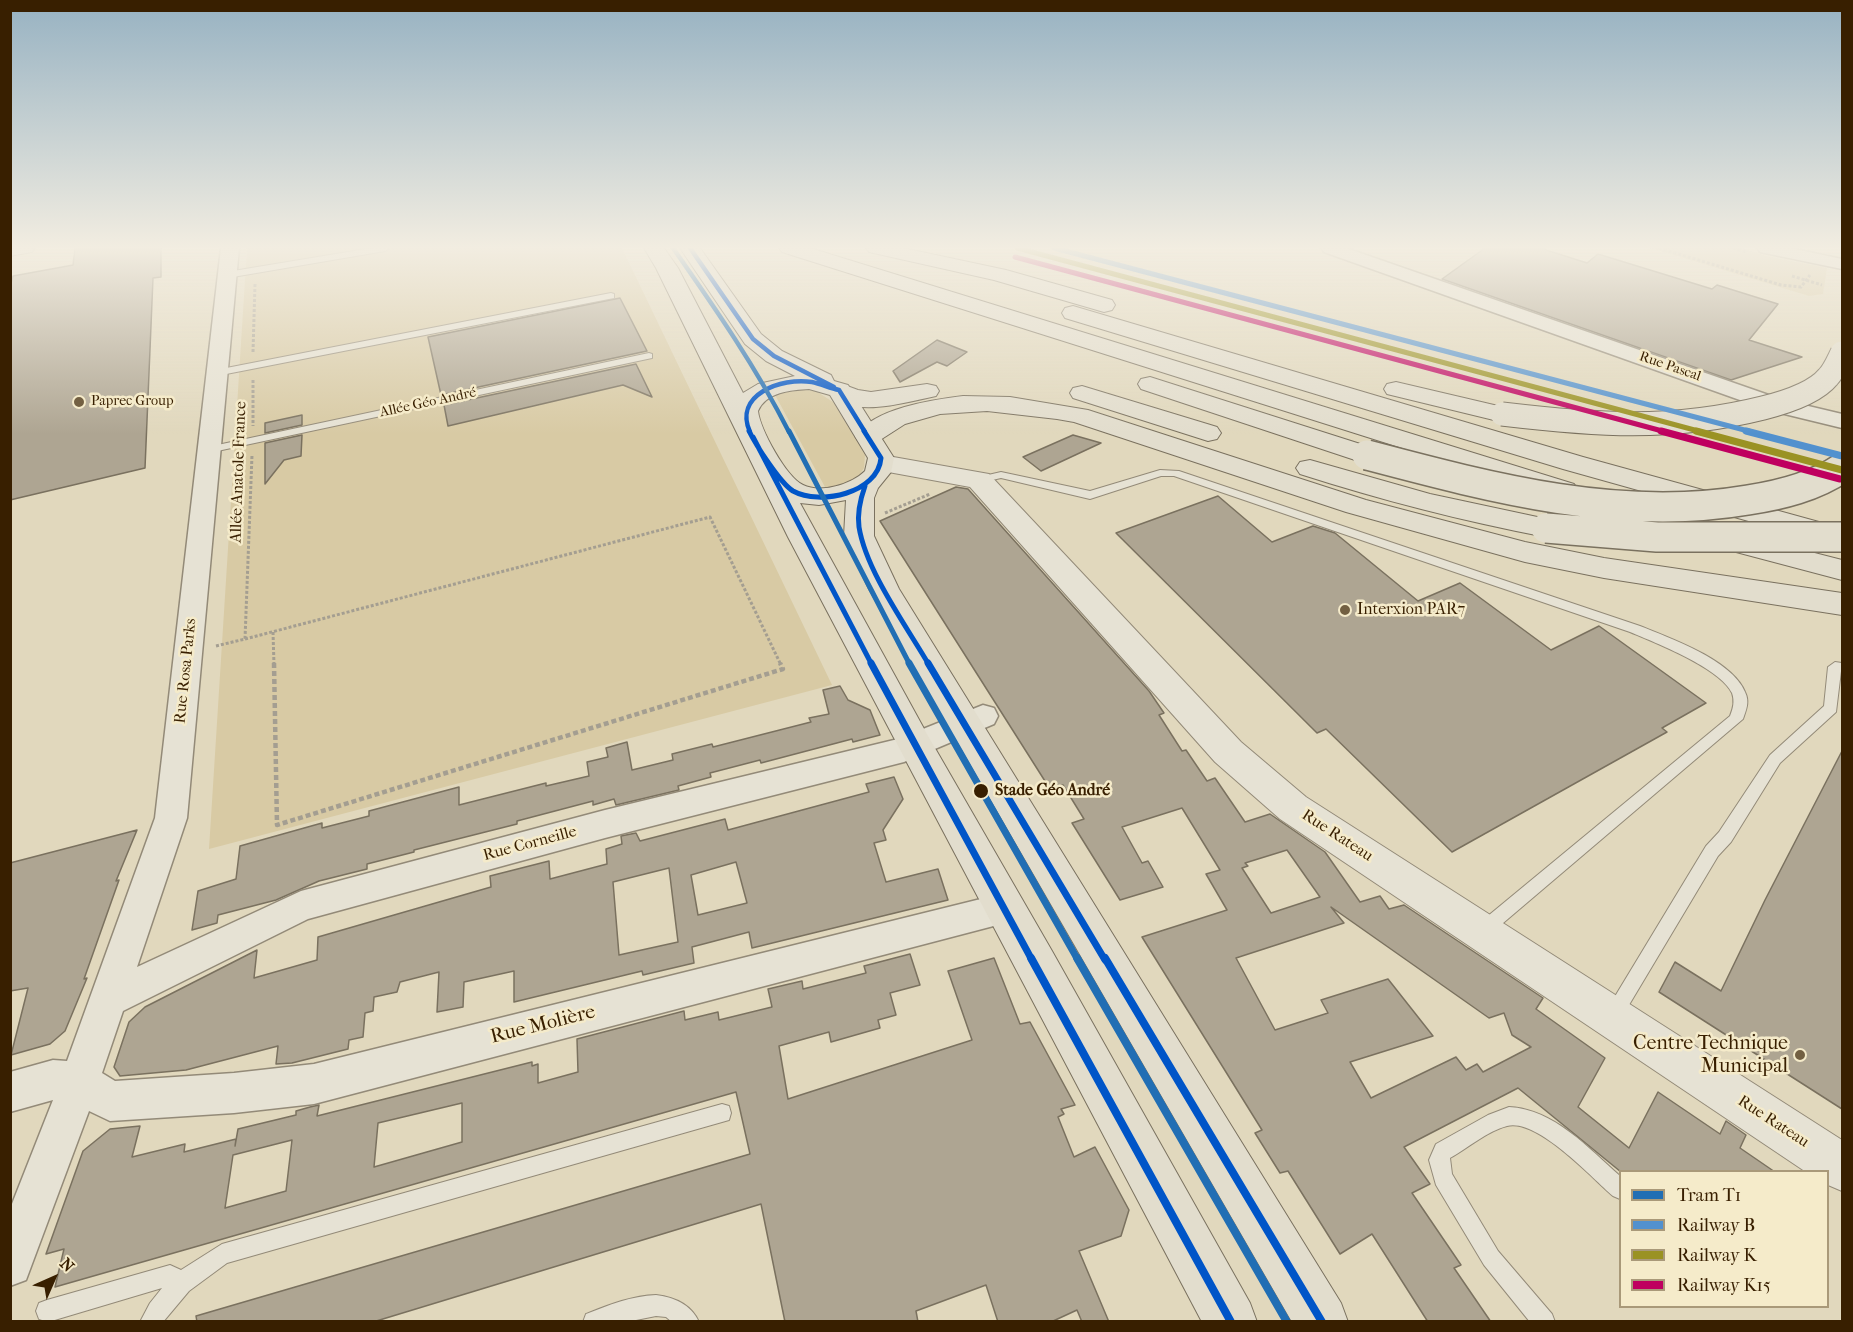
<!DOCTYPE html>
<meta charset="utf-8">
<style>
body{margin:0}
#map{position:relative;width:1853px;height:1332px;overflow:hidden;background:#e1d8bd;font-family:"IM FELL French Canon",serif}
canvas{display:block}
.frame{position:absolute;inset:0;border:12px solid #381f00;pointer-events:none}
.legend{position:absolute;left:1619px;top:1170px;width:210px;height:138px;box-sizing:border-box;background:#f5ebca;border:2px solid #a99979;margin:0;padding:8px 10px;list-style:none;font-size:18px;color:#381f00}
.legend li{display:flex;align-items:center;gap:12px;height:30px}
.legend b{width:30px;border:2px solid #a99979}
.north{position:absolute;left:24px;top:1248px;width:60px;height:60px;-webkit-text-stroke:4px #f5ebca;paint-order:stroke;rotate:45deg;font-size:16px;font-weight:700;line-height:24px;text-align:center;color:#381f00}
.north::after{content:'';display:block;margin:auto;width:21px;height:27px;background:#381f00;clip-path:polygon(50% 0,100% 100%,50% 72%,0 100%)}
</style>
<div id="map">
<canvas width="1853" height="1332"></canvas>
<div class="frame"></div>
<ul class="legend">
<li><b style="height:8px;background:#216eb4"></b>Tram T1</li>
<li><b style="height:8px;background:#5291ce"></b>Railway B</li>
<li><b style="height:8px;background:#9a9223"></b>Railway K</li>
<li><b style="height:8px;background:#bf005f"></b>Railway K15</li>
</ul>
<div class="north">N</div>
</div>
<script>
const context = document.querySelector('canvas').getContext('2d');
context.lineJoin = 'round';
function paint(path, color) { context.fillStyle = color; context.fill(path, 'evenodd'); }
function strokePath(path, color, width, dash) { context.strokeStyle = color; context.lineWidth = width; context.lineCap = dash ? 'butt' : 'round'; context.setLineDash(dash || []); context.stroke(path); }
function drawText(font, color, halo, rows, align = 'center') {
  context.font = font + ' "IM FELL French Canon",serif'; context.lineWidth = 5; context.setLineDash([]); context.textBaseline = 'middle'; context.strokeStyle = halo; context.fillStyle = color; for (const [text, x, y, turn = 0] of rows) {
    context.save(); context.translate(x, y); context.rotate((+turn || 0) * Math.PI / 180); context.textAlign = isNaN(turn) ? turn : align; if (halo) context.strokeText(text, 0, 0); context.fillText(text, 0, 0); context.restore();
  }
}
const green = new Path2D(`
 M247,248H622L832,685L209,849Z
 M1650,248H1741L1767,256L1827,268L1823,294L1809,296Z
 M795,389L816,391L833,402L865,455L864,468L856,480L834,487H825L774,393Z`);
const building = new Path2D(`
 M75,248H161V277L153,278L145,468L10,500V287L13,276L73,265Z
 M1485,248H1540L1587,263L1598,254L1712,289L1717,285L1778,304L1749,340L1802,357L1731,380L1442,279Z
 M620,298L647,351L441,395L428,337Z
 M937,340L967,352L947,366L937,362L900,382L893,371Z
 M636,364L652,397L623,385L448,426L444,405Z
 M302,415V425L265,433V423Z
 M302,435L301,456L284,460L265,484V443Z
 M1073,435L1101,443L1041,471L1023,457Z
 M956,487L968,489L1149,691L1164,713L1159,715L1182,751L1186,750L1207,781L1215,778L1245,822L1270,814L1325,852L1360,902L1380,896L1389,909L1404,905L1543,998L1536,1009L1605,1058L1578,1107L1629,1148L1658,1092L1720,1134L1726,1121L1746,1135L1740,1148L1775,1172H1621L1518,1088L1404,1147L1430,1184L1412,1193L1461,1265L1454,1268L1491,1322H1428L1372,1234L1340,1254L1288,1171L1280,1173L1255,1133L1262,1130L1142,937L1227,910L1206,874L1220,870L1182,808L1122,827L1142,863L1148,861L1163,887L1120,900L1072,823L1084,819L1063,785L1050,789L880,521ZM1287,850L1320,897L1271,913L1242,868L1248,866L1245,863ZM1331,907L1489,1018L1504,1013L1512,1035L1531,1047L1483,1072L1477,1064L1466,1070L1456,1057L1371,1098L1350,1062L1433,1036L1388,979L1321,1000L1328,1013L1275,1030L1236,958L1344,923Z
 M1218,496L1272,542L1313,526L1335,533L1418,601L1460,583L1551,650L1599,626L1706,703L1662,728L1667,732L1452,852L1326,729L1317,733L1116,533Z
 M840,686L848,700L870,710L880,735L853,742L852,739L761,763L760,760L710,773L711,777L678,786L679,790L616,805L614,799L593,805V801L517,821V824L414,850V852L367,864V869L319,881L276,900L218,915L217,923L192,930L198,891L236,879L240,846L322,823V828L369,816V811L459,787V805L546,783V786L589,776L587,762L608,757L606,748L627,742L632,770L673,760L672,754L712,744L713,747L811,722L809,718L829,714L823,690Z
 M1842,751V1109L1659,992L1675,962L1721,991L1765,900Z
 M894,777L903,799L883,830L886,840L874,843L886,882L938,869L948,900L752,948L749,932L692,947L694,963L643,975L642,971L514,1002V971L464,982L463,1007L437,1012L439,972L400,982L397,992L374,997L373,1011L365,1013L363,1037L349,1040L348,1049L292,1063L276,1064L278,1046L186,1070L120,1076L114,1067L129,1022L145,1007L257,950L254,978L317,960L318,937L491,887L490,876L549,861L550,879L607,864L606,849L622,844L621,836L636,833L640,841L725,819L728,830L869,792L866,784ZM736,862L747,903L698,915L691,875ZM669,868L678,942L619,955L613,882Z
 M137,830L116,881L119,880L84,979L87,978L65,1031L50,1044L11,1055L28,988L10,991V863Z
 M910,954L920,985L890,993L896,1015L878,1020L880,1028L831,1042L829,1032L779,1046L788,1099L972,1040L948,971L994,958L1020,1024L1030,1022L1075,1105L1061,1109L1064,1114L1058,1117L1074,1157L1095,1147L1129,1210L1121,1236L1079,1251L1109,1322H1082L1077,1310L1051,1322H998L986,1285L916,1311L918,1322H785L761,1204L373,1322H197L196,1316L750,1154L736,1092L55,1287L64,1249L46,1254L83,1151L110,1129L140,1126L132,1157L185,1144L184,1152L236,1139L235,1146L238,1129L296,1115V1111L310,1107L319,1105L317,1116L532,1062V1066L538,1064V1083L578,1072L577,1039L684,1011L685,1020L718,1012L719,1020L772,1007L768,989L802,981L803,989L866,973L864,966ZM462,1103V1142L374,1167L378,1123ZM292,1140L286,1191L225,1208L233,1155Z`);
const pathFar1 = new Path2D(`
 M1659,248L1781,285L1801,287L1810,275
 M1733,248L1746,252
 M1792,276L1822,285
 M253,352L255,284
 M253,380V426
 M885,513L930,494
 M273,632L274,665
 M245,639L710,517L781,665
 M216,646L245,639L252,455`);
const path = new Path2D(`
 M274,663L277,825L783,669L780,663`);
const service = new Path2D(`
 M372,248H389L385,251L227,278L223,275L227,272Z
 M611,293L614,294V298L216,376L211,373L216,370Z
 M649,353L652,354V358L208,453L203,450L208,447Z
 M1160,470L1179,471L1640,626C1670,638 1732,660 1745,692C1750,702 1746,710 1743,719L1489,935L1483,938L1477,935L1475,930L1477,925L1730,716C1733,709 1735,701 1732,693C1720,668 1656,643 1630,632L1174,476H1161L1090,499L1001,478L979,483L973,480L975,478L1001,472L1090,491Z
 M1835,662L1842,663L1836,712L1780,763L1731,842L1718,856L1620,1020L1614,1023L1608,1020L1605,1014L1608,1008L1706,846L1719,832L1770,755L1824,706L1828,667Z
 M722,1104L729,1106L731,1113L729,1120L722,1122L227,1263L189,1291L163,1322H140L150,1303L162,1288L48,1322L39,1319L36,1311L39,1303L47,1300L170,1265L181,1270L222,1244Z
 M1509,1107C1554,1109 1589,1149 1620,1176V1199L1613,1196C1591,1177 1537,1118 1507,1126C1487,1131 1468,1148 1450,1158L1452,1174L1498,1251L1552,1314L1555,1322H1530L1484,1265L1436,1185L1429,1160L1436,1144L1488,1115Z
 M656,1295C673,1297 691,1304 699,1322H672L666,1317L656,1316L626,1322H583L586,1314C609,1305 631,1296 656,1295Z`);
const minor = new Path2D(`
 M221,248H239L187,818L137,967L301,891L605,810L898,739L983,705L994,708L998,716L994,724L904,762L605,838L308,919L123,1011L102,1073L115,1081L234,1073L314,1064L1005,893L1017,897L1022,908L1017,919L1005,923L314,1104L234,1113L110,1121L89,1111L26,1280L10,1286V1209L53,1100L10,1112V1072L53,1060L67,1061L155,818Z
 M1321,248H1346L1783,400L1842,414V428L1768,410L1324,252Z
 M1757,248H1790L1842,259V269L1760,252Z`);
const tertiary = new Path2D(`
 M10,248H35L32,252L10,256Z
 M882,455L989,474L1241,742L1306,797L1842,1140V1191L1828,1185V1172H1806L1280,819L1215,762L970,487L872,469L869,463L872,457Z`);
const primary = new Path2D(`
 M644,248H664L678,268L743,393L758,384L795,376L766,361L745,344L680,248H700L761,334L782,351L831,375L834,381L848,385L851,390L894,458L891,472L878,488L874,498V536L899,589L1341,1303L1348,1322H1292L869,589L844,536L846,500L819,505L800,503L928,736L1052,951L1250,1303L1257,1322H1202L788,537L656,268ZM809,389L830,395L868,458L865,471C852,484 821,494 803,485C786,477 760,429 758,411C766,392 791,390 809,389Z`);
const motorway = new Path2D(`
 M779,248H810L1574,484L1578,490L1574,496L1564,499L1554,496L782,252Z
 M866,248H903L1006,270L1112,300L1115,305L1112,310L1104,312L994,280L869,252Z
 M1073,306L1583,457L1837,527L1842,534L1837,541L1827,543L1563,469L1065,318L1062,313L1065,308Z
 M1150,377L1376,449L1380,455L1376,461L1367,463L1358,461L1141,389L1138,384L1141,379Z
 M1396,382L1511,409L1515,414L1511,419L1502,422L1387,394L1384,389L1387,384Z
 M839,383L858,390L871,392L927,384L936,386L939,391L936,396L927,398C899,404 846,419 827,390L830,385Z
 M1082,386L1217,427L1221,433L1217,439L1208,441L1073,398L1070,393L1073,388Z
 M963,396L1010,397L1088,410L1366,500L1525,542L1604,558L1842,593V615L1604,578L1525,562L1346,512L1074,422L1057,419L987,411L940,414L905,424L877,442L868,444L859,442L855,436C875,408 931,400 963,396Z
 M1310,460L1430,494L1556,521L1560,528L1556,535L1546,537C1463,521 1381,500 1300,474L1296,468L1300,462Z
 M1619,499L1705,525L1842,560V580L1687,539L1609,514L1605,508L1609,502Z`);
const motorwayBridgeFar1 = new Path2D(`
 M1502,414C1595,425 1671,431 1763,408C1783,403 1814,394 1828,377C1834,371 1838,361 1842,353`);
const motorwayBridge = new Path2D(`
 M1367,455C1492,488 1619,522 1748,500C1781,495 1814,487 1842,468
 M1546,528L1657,537H1842`);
const bus1Far3 = new Path2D(`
 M690,248L753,339L774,356L834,387
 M750,432C733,395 781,377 812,382C821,384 830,388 839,390L865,432`);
const bus1Far2 = new Path2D(`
 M749,431C756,445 780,483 793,491C820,506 878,493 881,458L864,431
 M753,437L872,665
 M865,486C860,500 857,513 859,527C866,571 907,627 929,665`);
const bus1Far1 = new Path2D(`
 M871,663L1032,960
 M928,663L1105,960`);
const bus1 = new Path2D(`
 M1031,958L1231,1322
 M1105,958L1322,1322`);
const rail1Far1 = new Path2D(`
 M1054,248L1752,432`);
const rail1 = new Path2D(`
 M1746,431L1842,456`);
const rail2Far1 = new Path2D(`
 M1017,248L1702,432`);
const rail2 = new Path2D(`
 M1696,431L1842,470`);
const rail3Far1 = new Path2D(`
 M1015,257L1666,432`);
const rail3 = new Path2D(`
 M1661,431L1840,479`);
const tram1Far3 = new Path2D(`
 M673,248C715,308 756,367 789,432`);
const tram1Far2 = new Path2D(`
 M789,431L910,665`);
const tram1Far1 = new Path2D(`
 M909,663L1078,960`);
const tram1 = new Path2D(`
 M1077,958L1287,1322`);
const markers = [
 [79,402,6,"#736042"],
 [1345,610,6,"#736042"],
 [981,791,8,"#381f00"],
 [1800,1055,6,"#736042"]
];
const farStreetnames = [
 ["Rue Pascal",1670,367,19],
 ["Allée Géo André",428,403,-12]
];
const farPoinames = [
 ["Paprec Group",91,402]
];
const streetNames = [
 ["Allée Anatole France",239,472,-88],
 ["Rue Rosa Parks",186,671,-84],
 ["Rue Rateau",1337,836,33],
 ["Rue Corneille",530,844,-15],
 ["Rue Rateau",1773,1122,33]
];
const poiNames = [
 ["Interxion PAR7",1357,610]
];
const stopNames = [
 ["Stade Géo André",995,791]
];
const nearStreetnames = [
 ["Rue Molière",543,1025,-14]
];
const nearPoinames = [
 ["Centre Technique",1788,1044],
 ["Municipal",1788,1067]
];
paint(green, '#d8caa4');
paint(building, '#aea592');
strokePath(building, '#7a715f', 1.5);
strokePath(service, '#938a78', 2);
strokePath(minor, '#938a78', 3);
strokePath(tertiary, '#938a78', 2);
strokePath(primary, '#7a715f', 2);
strokePath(motorway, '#7a715f', 2);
strokePath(pathFar1, '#a49e91', 3, [3, 2]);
strokePath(path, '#a49e91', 4.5, [5, 3]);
paint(service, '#e6e2d4');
paint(minor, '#e6e2d4');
paint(tertiary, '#e6e2d4');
paint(primary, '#e2ddcd');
paint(motorway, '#e2ddcd');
strokePath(motorwayBridgeFar1, '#7a715f', 25, []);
strokePath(motorwayBridge, '#7a715f', 32, []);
strokePath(motorwayBridgeFar1, '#e2ddcd', 23);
strokePath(motorwayBridge, '#e2ddcd', 29);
strokePath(bus1Far3, '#0055c8', 4.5);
strokePath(bus1Far2, '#0055c8', 5);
strokePath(bus1Far1, '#0055c8', 7);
strokePath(bus1, '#0055c8', 8);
strokePath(rail1Far1, '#5291ce', 5);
strokePath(rail1, '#5291ce', 7);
strokePath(rail2Far1, '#9a9223', 5);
strokePath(rail2, '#9a9223', 7);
strokePath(rail3Far1, '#bf005f', 5);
strokePath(rail3, '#bf005f', 7);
strokePath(tram1Far3, '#216eb4', 4.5);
strokePath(tram1Far2, '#216eb4', 5);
strokePath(tram1Far1, '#216eb4', 7);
strokePath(tram1, '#216eb4', 8);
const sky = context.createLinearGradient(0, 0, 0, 434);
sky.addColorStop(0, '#97b2c2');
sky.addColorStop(0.57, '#f2ede1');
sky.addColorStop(1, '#f2ede100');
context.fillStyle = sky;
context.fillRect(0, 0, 1853, 434);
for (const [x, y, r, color] of markers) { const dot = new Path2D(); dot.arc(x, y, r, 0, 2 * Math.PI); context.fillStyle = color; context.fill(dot); strokePath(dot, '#f5ebca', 2); }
drawText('14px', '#381f00', '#f5ebca', farStreetnames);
drawText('14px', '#381f00', '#f5ebca', farPoinames, 'left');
drawText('16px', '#381f00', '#f5ebca', streetNames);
drawText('16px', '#381f00', '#f5ebca', poiNames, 'left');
drawText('bold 16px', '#381f00', '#f5ebca', stopNames, 'left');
drawText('20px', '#381f00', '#f5ebca', nearStreetnames);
drawText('20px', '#381f00', '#f5ebca', nearPoinames, 'right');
</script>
